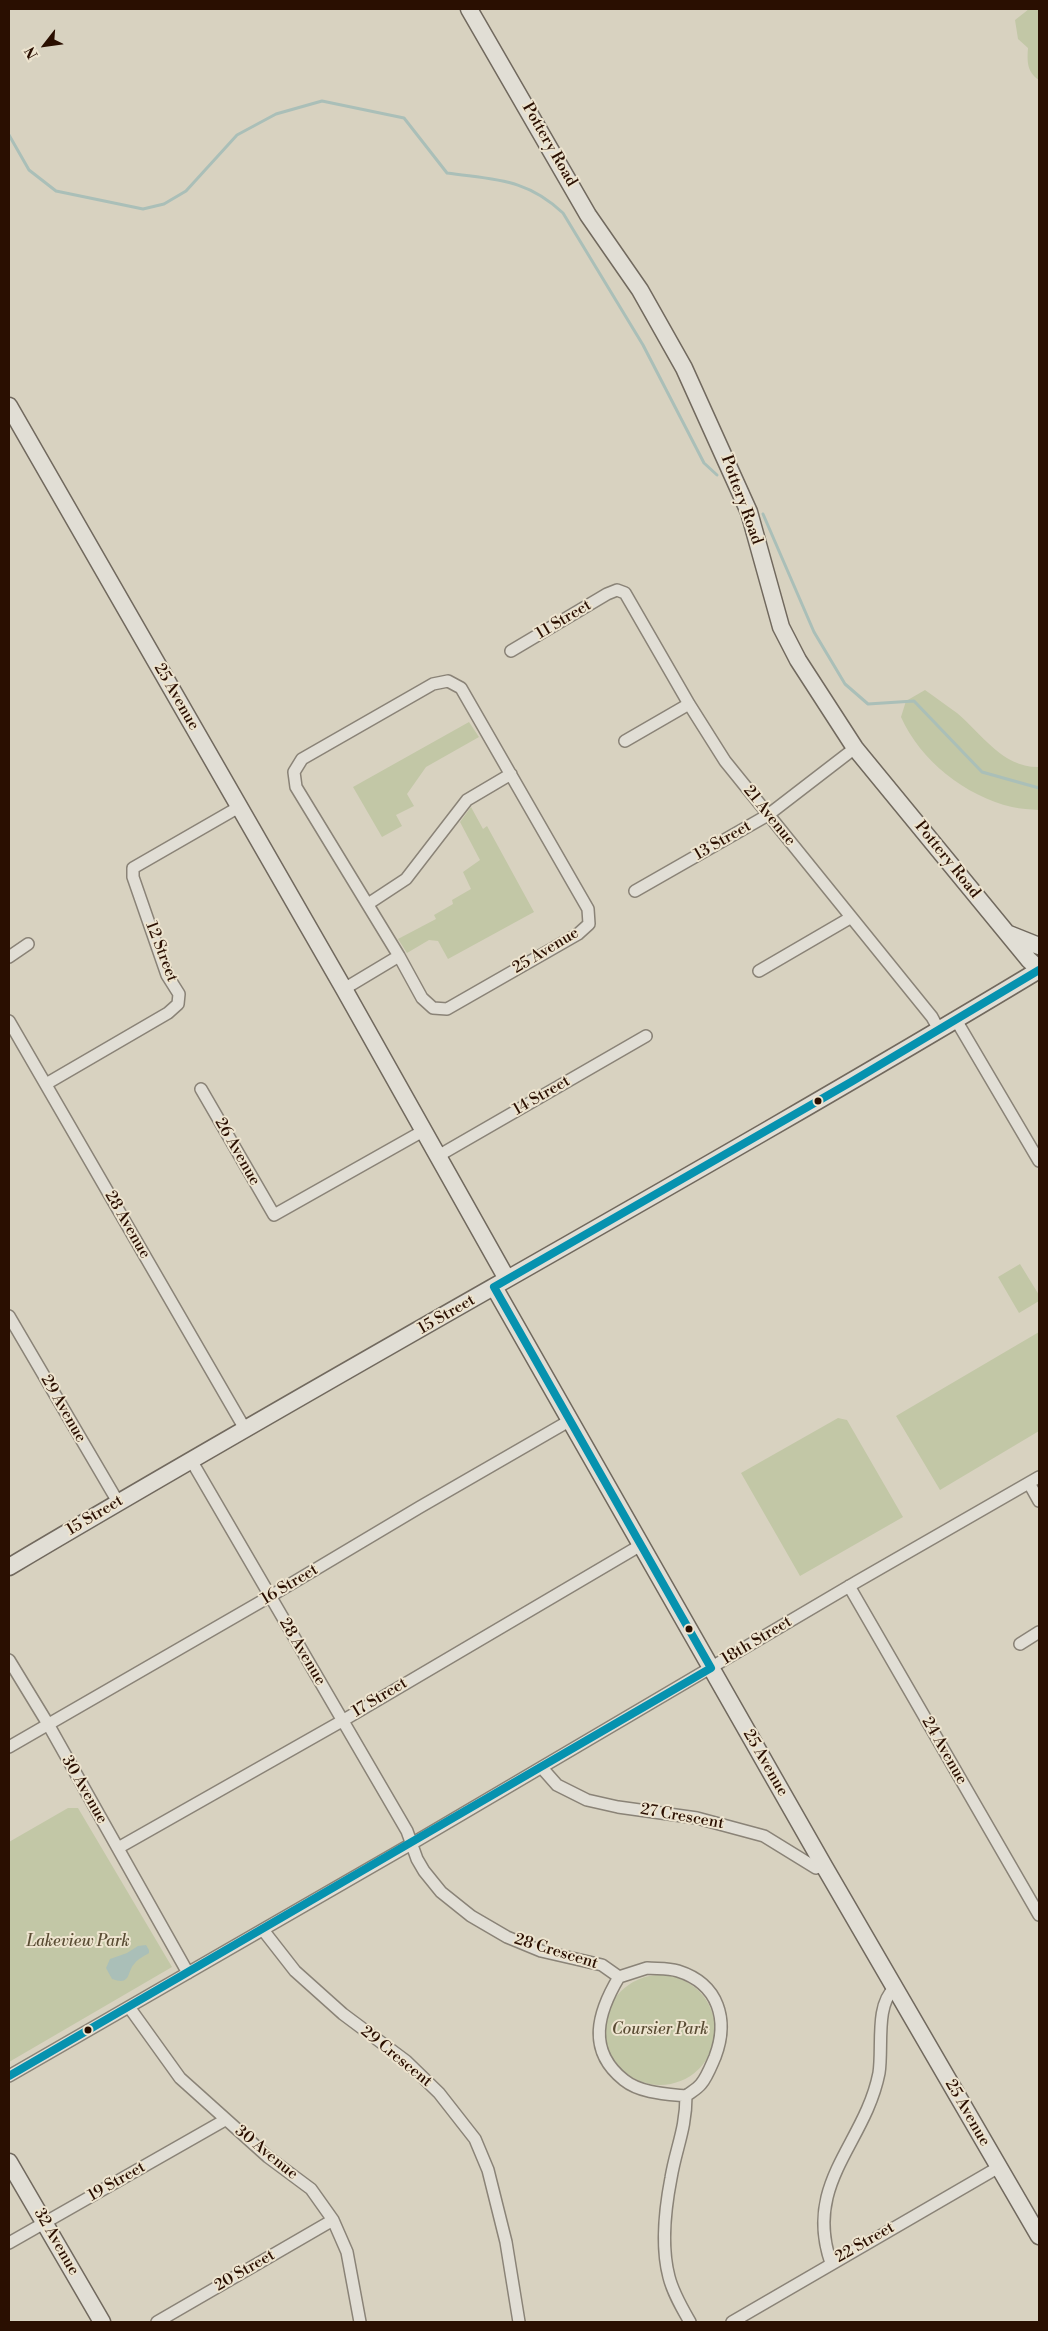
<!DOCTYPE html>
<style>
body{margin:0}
#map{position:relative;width:1048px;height:2331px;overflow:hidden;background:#d8d2c0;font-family:"Libre Bodoni",serif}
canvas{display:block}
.frame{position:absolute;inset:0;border:10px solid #2a0f01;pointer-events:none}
.north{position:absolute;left:20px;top:20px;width:50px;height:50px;-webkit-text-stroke:4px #ede4cf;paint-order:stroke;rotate:240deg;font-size:14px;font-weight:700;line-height:20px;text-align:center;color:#2a0f01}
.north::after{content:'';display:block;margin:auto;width:18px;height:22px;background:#2a0f01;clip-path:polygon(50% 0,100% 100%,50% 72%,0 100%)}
</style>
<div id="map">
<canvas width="1048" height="2331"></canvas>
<div class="frame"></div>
<div class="north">N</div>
</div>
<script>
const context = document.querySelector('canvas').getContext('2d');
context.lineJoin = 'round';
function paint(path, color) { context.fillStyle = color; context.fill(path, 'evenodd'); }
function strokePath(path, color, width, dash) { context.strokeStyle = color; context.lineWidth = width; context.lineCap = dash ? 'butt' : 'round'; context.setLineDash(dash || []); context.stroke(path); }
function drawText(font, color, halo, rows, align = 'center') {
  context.font = font + ' "Libre Bodoni",serif'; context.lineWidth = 4; context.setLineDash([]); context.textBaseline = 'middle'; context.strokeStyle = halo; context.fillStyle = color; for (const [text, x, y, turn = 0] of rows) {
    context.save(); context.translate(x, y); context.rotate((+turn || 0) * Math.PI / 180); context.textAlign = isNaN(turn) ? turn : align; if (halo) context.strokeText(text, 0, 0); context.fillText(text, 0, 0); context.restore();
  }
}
const green = new Path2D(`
 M1029,9H1039V80C1027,72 1027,62 1028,48L1018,39L1015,20Z
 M925,690C936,698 946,705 957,713C982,734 1003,768 1039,767V810C1030,809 1021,809 1012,807C965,796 920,760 901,717L906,701Z
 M469,722L479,737L426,767L407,794L414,806L396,815L402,826L382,837L353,787Z
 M471,807L483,829L487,826L534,912L448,959L438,941L429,940L407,953L398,939L436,919L434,915L453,904L452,900L471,889L463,872L480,860L460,822Z
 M1020,1264L1039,1295V1301L1019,1313L998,1277Z
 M1039,1332V1431L940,1490L896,1416Z
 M838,1418L847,1420L903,1517L800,1576L741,1473Z
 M68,1808H78L172,1967L9,2062V1842Z
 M605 2030a55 55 0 1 1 110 0a55 55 0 1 1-110 0Z`);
const water = new Path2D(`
 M146,1945L149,1950V1953C144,1956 138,1959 135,1963C126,1972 132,1986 112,1979L106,1968L110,1959L127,1953L138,1946Z`);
const stream = new Path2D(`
 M9,135L29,170L56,191L143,209L164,204L186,191L237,135L276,114L322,101L404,118L447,173C495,180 526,178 563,213L643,345L704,463L717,475
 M763,514L814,632L845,684L868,704L914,701L982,772L1039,788`);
const street = new Path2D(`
 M511,651L607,594L617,590L625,593L689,704L725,761L932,1017L939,1030
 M448,681L461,688L588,909L589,924L578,934L447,1009L433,1008L422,998L399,956L296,787L294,772L302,759L433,684Z
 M625,741L689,704
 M635,891L768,815L855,748
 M368,904L406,879L467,800L511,774
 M9,957L28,944
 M759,971L850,918
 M344,989L399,956
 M956,1020L1039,1161
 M9,1021L245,1429
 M46,1084L168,1013L178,1004L179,994L167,975L133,877V868L239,807
 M201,1089L274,1215L423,1131
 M438,1156L646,1036
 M9,1316L118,1502
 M191,1460L407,1831L417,1859L424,1871L441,1892L471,1916L507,1937L541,1951L602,1965L619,1977
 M1029,1483L1039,1501
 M849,1586L1039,1915
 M1020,1644L1039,1632
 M9,1660L48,1724L188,1973
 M9,1747L269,1597L420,1507L569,1421
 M542,1768L557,1785L587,1800L618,1807L697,1818L764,1836L816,1868L824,1866
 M118,1848L342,1721L641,1545
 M263,1930L295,1971L343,2014L406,2061L439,2093L475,2139L488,2170L506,2242L519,2322
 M647,1968C657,1969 668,1968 678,1971C719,1984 729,2020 715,2057C711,2066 707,2077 701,2084C697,2089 691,2092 686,2096C666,2094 640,2093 624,2080C586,2050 598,2012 619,1977Z
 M129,2007L180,2078L268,2157L311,2189L333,2220L347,2252L360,2322
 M9,2076L413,1843L858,1581L1039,1477
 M686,2096C686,2129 676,2148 671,2178C665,2209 661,2247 669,2277C673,2293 682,2308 690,2322
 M9,2243L225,2120
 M831,2263C803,2183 865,2144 879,2073C883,2048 875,2005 894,1989
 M157,2322L333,2220
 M732,2322L999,2167`);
const secondary = new Path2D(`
 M469,9L588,215L640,290L684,368L749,512L781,627L798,660L855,748L1029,960L1039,969
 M9,406L344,989L507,1279
 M1009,934L1039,946
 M494,1287L824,1866L1039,2236
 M9,1567C350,1364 699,1175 1039,970
 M9,2162L102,2322`);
const bus1 = new Path2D(`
 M9,2076L711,1668L494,1287L851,1082L1039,970`);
const markers = [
 [818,1101,4.5,"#2a0f01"],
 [689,1629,4.5,"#2a0f01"],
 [88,2030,4.5,"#2a0f01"]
];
const streetNames = [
 ["Pottery Road",549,145,60],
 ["Pottery Road",741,500,70],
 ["11 Street",564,620,-31],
 ["25 Avenue",176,697,60],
 ["21 Avenue",769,816,51],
 ["13 Street",723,841,-30],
 ["Pottery Road",947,860,51],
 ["25 Avenue",546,951,-31],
 ["12 Street",161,952,69],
 ["14 Street",542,1096,-30],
 ["26 Avenue",237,1152,60],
 ["28 Avenue",127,1225,60],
 ["15 Street",447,1315,-30],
 ["29 Avenue",63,1409,60],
 ["15 Street",95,1516,-31],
 ["16 Street",290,1585,-31],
 ["18th Street",757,1641,-31],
 ["28 Avenue",302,1652,59],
 ["17 Street",380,1698,-31],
 ["24 Avenue",944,1751,60],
 ["25 Avenue",765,1763,60],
 ["30 Avenue",84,1790,60],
 ["27 Crescent",682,1817,10],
 ["28 Crescent",556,1952,17],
 ["29 Crescent",396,2057,39],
 ["25 Avenue",967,2113,60],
 ["30 Avenue",266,2153,39],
 ["19 Street",117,2182,-30],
 ["32 Avenue",56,2242,60],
 ["22 Street",865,2243,-30],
 ["20 Street",245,2271,-30]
];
const parkNames = [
 ["Lakeview Park",78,1942],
 ["Coursier Park",660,2030]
];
paint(green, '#c2c7a6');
paint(water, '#aabfb8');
strokePath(stream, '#aabfb8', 3);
strokePath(street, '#8a8377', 14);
strokePath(secondary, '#71695e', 19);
strokePath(street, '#e1ded5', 11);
strokePath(secondary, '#e1ded5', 16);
strokePath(bus1, '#0692af', 8);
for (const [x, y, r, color] of markers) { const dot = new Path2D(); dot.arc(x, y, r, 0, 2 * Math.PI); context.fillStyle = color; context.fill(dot); strokePath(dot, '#ede4cf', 2); }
drawText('16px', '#2a0f01', '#ede4cf', streetNames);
drawText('italic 16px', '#594c33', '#ede4cf', parkNames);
</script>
